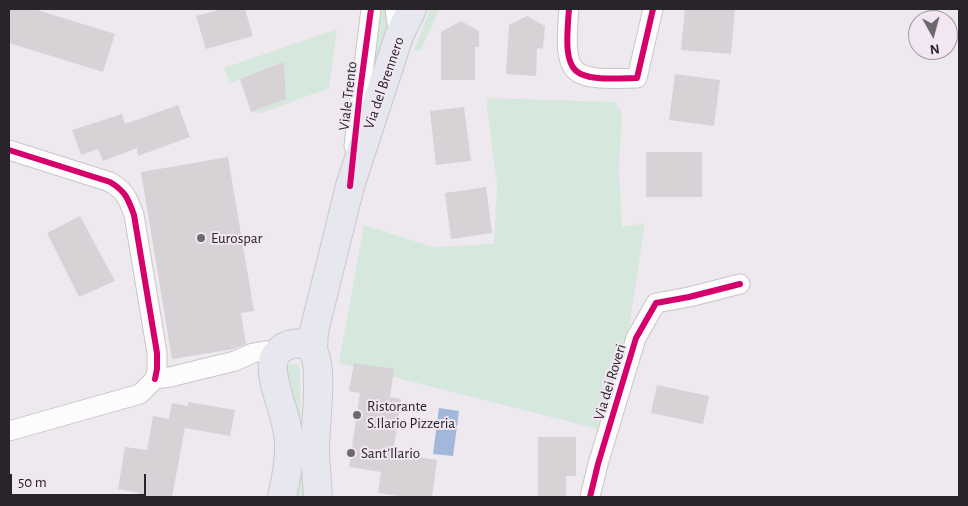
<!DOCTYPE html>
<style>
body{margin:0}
#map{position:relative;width:968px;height:506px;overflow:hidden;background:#eee9ee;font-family:"Alegreya Sans",sans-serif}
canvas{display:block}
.frame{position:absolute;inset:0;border:10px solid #282429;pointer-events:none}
.north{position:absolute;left:908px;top:10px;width:50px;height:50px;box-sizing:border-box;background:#f1e6f1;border:1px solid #a198a1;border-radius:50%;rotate:173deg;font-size:14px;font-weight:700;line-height:20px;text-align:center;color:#282429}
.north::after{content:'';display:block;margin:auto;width:18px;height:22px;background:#6d696e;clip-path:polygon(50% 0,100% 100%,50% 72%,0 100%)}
.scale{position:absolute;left:10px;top:474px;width:136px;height:22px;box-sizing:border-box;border:2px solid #282429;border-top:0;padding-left:6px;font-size:15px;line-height:18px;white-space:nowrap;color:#282429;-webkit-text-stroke:4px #f1e6f1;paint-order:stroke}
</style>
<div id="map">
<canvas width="968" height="506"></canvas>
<div class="frame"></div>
<div class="north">N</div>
<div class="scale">50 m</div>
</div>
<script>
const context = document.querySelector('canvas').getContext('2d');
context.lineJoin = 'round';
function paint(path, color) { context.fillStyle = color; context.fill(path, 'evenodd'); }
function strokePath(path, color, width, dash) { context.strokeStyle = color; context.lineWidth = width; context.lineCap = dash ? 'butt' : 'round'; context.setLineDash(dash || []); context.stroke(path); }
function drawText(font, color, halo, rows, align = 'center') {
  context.font = font + ' "Alegreya Sans",sans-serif'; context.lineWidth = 4; context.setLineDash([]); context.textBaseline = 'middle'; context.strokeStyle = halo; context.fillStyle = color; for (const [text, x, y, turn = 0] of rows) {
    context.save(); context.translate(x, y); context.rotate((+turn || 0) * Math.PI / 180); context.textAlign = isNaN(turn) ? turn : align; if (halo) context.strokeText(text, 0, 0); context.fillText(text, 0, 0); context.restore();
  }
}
const green = new Path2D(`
 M378,9H386L388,30L367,87Z
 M430,9H440L420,51L414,50Z
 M337,29L329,88L259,114L251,112L286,99L284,62L230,83L224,68Z
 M486,98L615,102L622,112L619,168L622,227L645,223L613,433L339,363L364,225L433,247L494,244L497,185Z
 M288,364H297L300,371L301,420L305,497H297C301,467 301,434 295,404C293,391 286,380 286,367Z`);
const water = new Path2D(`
 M439,408L459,411L453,456L433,454Z`);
const building = new Path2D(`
 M9,9H34L115,34L103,72L9,43Z
 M222,9H245L253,36L206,49L196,16Z
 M685,9H735L731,54L681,50Z
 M527,16L545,26L543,49L537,48L536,76L506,74L509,25Z
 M461,21L479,31V47H475V80H441V32Z
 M284,62L286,99L251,112L240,79Z
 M675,74L720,80L714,126L669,120Z
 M178,105L190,137L138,156L137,148L103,161L98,149L81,155L72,130L122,114L125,124Z
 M464,107L471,161L436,165L430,111Z
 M646,152H702V197H646Z
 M228,157L254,311L241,313L246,344L234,349L172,359L141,172Z
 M486,187L492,233L451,239L445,193Z
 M80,216L115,281L79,297L47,233Z
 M354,363L394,369L390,397L401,399L393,453L437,460L432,497H405L378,493L381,472L349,467L360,393L349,391Z
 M657,385L709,396L703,424L651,413Z
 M188,402L235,410L230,436L185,428L172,497H138L139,493L118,489L125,447L147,450L153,416L169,419L172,403L188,406Z
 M538,437H576V476H566V497H538Z`);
const street = new Path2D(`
 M395,9L399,36
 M569,9C563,79 570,80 637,78L653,9
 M354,146L371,9
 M9,150L110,182C125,191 128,198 134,215L157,353V369L155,379
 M9,431L140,394L155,379L170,377L235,361L253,353L265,351H279
 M590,497L598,464L636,338L656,303L689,297L740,284`);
const primary = new Path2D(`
 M313,350L314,331L350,186L399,36L412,9
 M282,497C286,478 290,460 289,441C288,416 270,384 273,362C274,356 279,350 284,347C294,342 308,341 314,353C323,370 315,426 315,448C315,464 317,481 318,497`);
const cycleway = new Path2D(`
 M569,9C563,79 570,80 637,78L653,9
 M9,150L110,182C125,191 128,198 134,215L157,353V369L155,379
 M350,186L360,91L371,9
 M590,497L598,464L636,338L656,303L689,297L740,284`);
const markers = [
 [201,238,5,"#6d696e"],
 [357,415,5,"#6d696e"],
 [351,453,5,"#6d696e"]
];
const streetNames = [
 ["Via del Brennero",384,83,-71],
 ["Viale Trento",348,96,-83],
 ["Via dei Roveri",610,382,-73]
];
const poiNames = [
 ["Eurospar",211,238],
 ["Ristorante",367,406],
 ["S.Ilario Pizzeria",367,423],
 ["Sant'Ilario",361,453]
];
paint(green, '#d6e8dd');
paint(water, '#a2b7da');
paint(building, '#d6d2d6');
strokePath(street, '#c9c5c9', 21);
strokePath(primary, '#c9c7ca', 30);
strokePath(street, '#fcfcfc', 19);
strokePath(primary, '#e7e7ef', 28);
strokePath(cycleway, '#d6006c', 6);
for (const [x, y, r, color] of markers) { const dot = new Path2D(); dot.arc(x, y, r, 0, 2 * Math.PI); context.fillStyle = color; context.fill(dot); strokePath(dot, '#f1e6f1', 2); }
drawText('15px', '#282429', '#f1e6f1', streetNames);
drawText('15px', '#282429', '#f1e6f1', poiNames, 'left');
</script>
